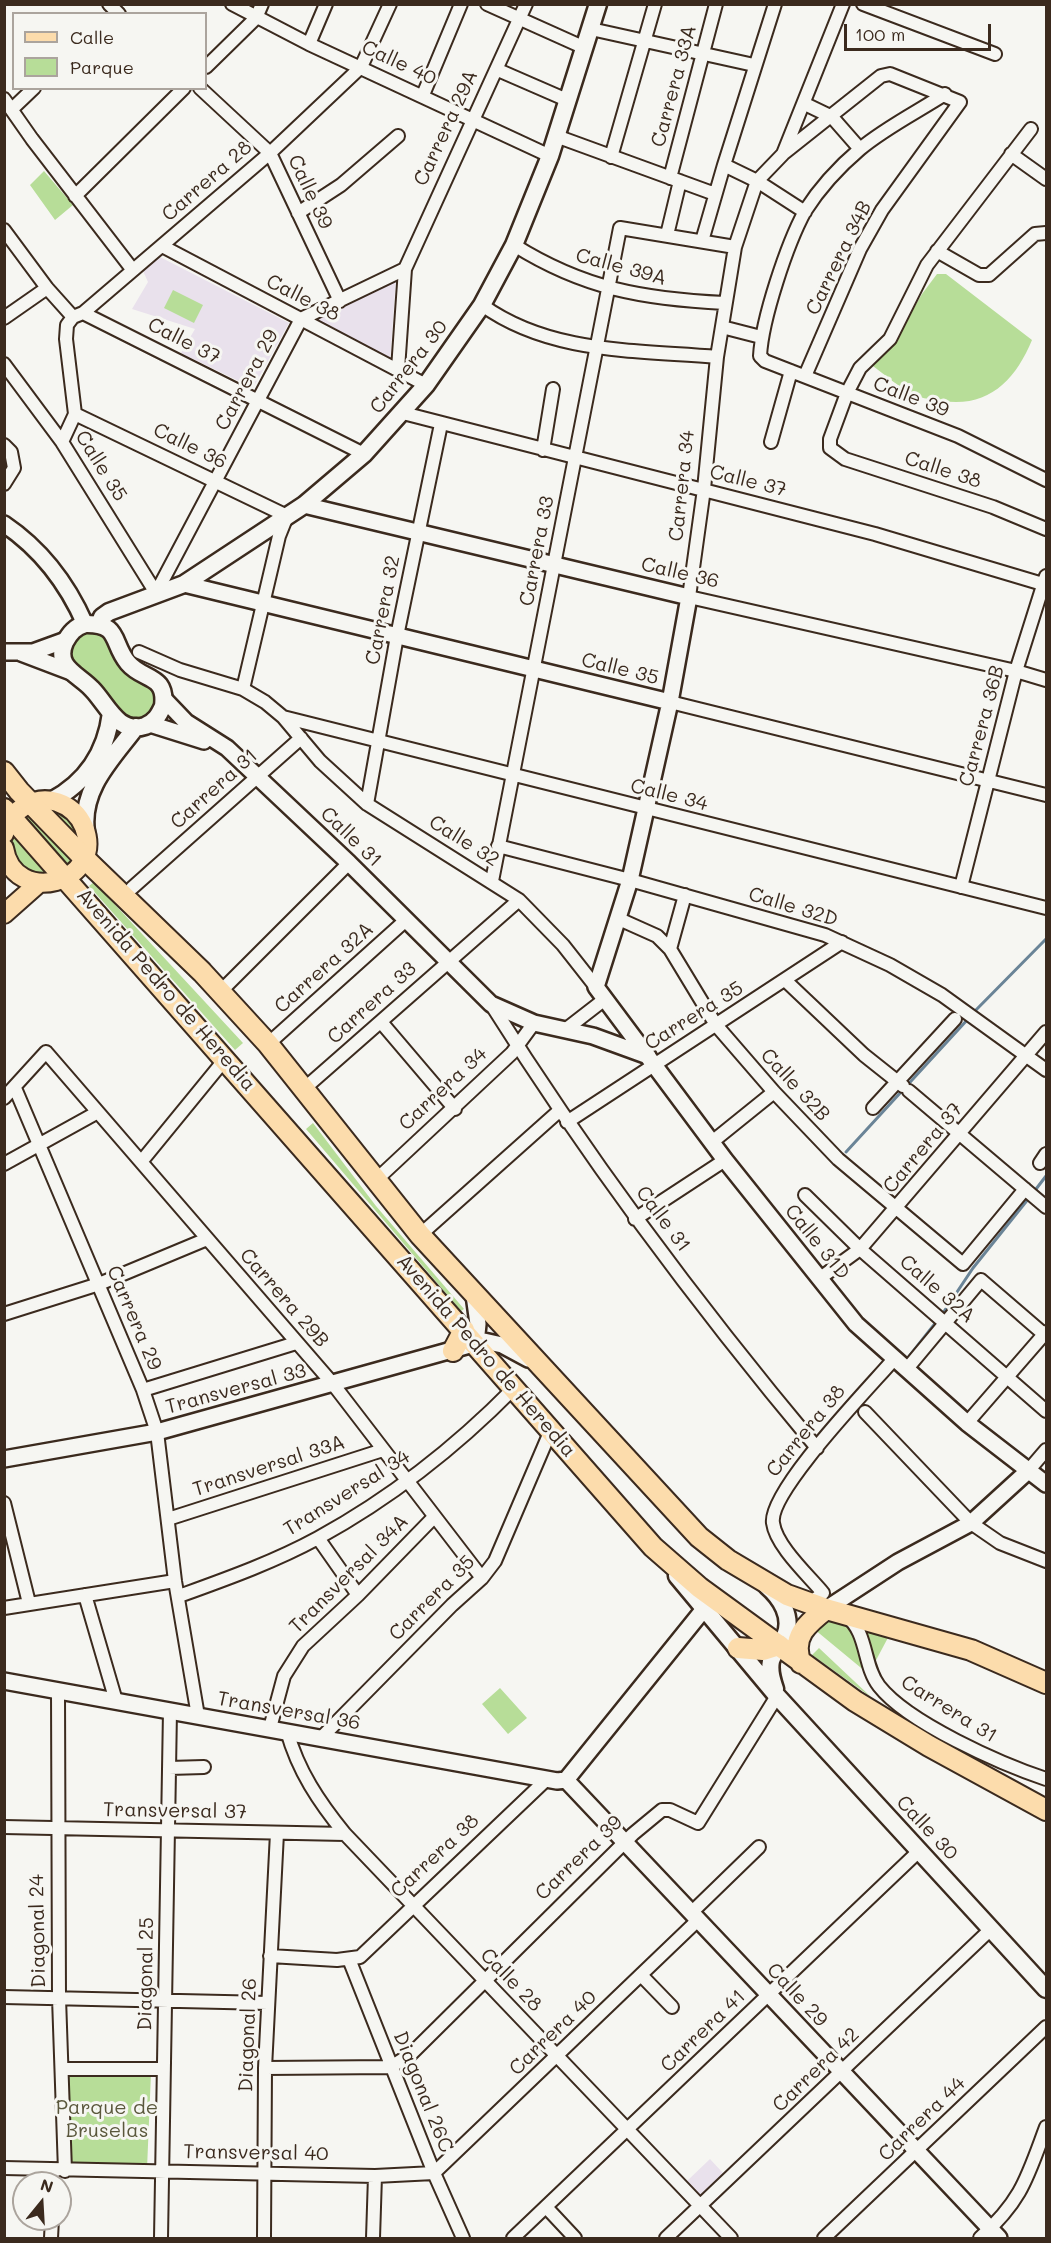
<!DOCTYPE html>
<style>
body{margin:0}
#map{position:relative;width:1051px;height:2243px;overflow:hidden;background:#f6f6f2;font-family:Mali,sans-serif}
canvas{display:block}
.frame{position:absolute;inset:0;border:6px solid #3b2a1e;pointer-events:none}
.legend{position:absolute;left:12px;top:12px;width:195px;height:78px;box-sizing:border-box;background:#f6f6f2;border:2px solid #aba49d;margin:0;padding:8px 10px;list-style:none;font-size:18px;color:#3b2a1e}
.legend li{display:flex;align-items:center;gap:12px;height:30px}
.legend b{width:30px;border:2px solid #aba49d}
.north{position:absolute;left:12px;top:2171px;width:60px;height:60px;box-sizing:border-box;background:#f6f6f2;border:2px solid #aba49d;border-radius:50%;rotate:18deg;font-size:16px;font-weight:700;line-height:24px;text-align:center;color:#3b2a1e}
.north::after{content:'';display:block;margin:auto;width:21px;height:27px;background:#3b2a1e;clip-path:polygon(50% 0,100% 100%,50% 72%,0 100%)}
.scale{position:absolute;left:844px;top:24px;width:147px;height:27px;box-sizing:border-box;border:3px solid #3b2a1e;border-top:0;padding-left:8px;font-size:18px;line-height:21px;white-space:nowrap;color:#3b2a1e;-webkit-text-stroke:4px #f6f6f2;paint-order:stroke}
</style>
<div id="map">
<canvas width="1051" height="2243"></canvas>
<div class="frame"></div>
<ul class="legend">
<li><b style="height:8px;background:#fcdcac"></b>Calle</li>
<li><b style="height:16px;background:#b7dd98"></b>Parque</li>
</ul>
<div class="north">N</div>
<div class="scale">100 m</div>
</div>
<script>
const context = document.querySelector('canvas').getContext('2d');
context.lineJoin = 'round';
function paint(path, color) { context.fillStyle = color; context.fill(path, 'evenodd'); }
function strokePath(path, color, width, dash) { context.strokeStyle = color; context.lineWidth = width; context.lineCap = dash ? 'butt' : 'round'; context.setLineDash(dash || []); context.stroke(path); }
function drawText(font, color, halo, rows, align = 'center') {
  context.font = font + ' Mali,sans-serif'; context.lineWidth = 6; context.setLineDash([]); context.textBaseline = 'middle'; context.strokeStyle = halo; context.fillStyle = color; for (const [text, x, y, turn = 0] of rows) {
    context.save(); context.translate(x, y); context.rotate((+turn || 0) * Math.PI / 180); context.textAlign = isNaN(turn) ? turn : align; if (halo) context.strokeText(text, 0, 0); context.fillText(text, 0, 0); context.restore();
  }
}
const built = new Path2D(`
 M160,257L289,323L253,388L181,353L195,329L132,309L148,282L143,271Z
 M396,277L390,362L309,317Z
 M710,2159L723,2173L700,2195L687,2181Z`);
const green = new Path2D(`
 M44,171L73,205L55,220L30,185Z
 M937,274H946L1032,340C1015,381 988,408 942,401C933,399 922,399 915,395C898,387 884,374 869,363L888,352L922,294Z
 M173,290L203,305L194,323L164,308Z
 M94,630L105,635L152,688C158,700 154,720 137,720C119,721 83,677 70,663L69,645L83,631Z
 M32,810C72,810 76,817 78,855C43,897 0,858 15,826C19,820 27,815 32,810Z
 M94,882L243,1043L235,1050L89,886Z
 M313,1123L376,1206L464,1309L461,1311L306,1129Z
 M826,1619L835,1620L854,1628L866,1672L814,1629Z
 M860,1625L891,1632L874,1664Z
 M819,1648L871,1697L812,1655Z
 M500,1688L527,1718L508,1734L482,1704Z
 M151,2073L147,2169L67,2165L62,2074Z`);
const stream = new Path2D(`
 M972,1014L1046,939
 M846,1152L968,1019
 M1033,1193L1046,1176
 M941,1316L973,1268L1029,1198
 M907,1359L937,1321`);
const minor = new Path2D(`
 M109,4L119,14
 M232,4L309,44L550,156
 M487,4L585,48
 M843,4L783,154L757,181L735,247L717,357L704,489L689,597L1016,671L1046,680
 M863,4L995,54
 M591,29L754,65
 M309,44L326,4
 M206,67L256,18L262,4
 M498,70L567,100
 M200,88L270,153L340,301
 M945,94C917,112 885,128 860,149C840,166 819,189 805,211C787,244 762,319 760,356L765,361L958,436L1046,480
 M423,95L461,4
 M4,99L32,139L132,269
 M805,104L832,117L860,149
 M12,109L34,88
 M1031,129L927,265L890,339L860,368L847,393L830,439V448L845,459L993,507L1046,529
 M556,136L715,194
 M784,153L881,76L890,74L960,102L882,210L860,249L805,376
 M1011,154L1046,179
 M611,157L655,4
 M724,165L757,181L805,212
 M670,178L716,4
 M75,196L184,88
 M298,213L341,185L398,136
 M4,230L47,288L73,317
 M667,235L680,181
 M702,241L724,165L775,4
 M514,245C584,289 644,299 725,303
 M162,246L426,385
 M937,251L979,275H989L1035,234L1046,233
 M482,305C550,354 636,350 717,357
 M83,313L364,454
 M73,317L83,313L270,153L361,67L390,4
 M4,318L47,288
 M722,327L761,337
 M4,364L62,442L156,593
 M398,369L405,269L526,4
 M403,413L875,534L1046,585
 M75,414L287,516L279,536L243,689
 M62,442L75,414L66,339L67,325L73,317
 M771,442L791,371
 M4,445L11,452L14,468L4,484
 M543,450L553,389
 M156,593L301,319L405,269
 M139,652L180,670L243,689L265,702L283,717L320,761L367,804L519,900L563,945L596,987
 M670,702L1046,795
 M283,717L1046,908
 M367,804L397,636L441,424
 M498,846L630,880L825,935L890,965L942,995L1046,1070
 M492,881L620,228L735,247
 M961,887L1016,671L1046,576
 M132,888L301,738
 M619,919L657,936L670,949L716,1025L774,1092L838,1159L963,1264L1025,1189
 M670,949L685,895
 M786,981L864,1055L903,1086
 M220,992L349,863
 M491,1004C589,1160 699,1307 817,1448
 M381,1022L455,1109
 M565,1030L605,999
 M268,1044L406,920
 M15,1088L143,1390L157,1432L175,1581L198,1716
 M305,1088L519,900
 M909,1091L1046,1207
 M4,1098L46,1052L333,1384L482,1578
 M873,1108L955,1019
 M567,1122L842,942
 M712,1142L774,1092
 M141,1162L226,1058
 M1040,1163L1046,1154
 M4,1164L98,1112
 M375,1181L512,1053L534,1023
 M805,1195L860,1249L1046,1411
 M635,1219L725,1160
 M420,1235L559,1111
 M819,1279L860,1249L1046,1032
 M4,1314L99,1284L207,1239
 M906,1370L981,1280L1046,1336
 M143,1390L296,1343
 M865,1412L971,1523L1000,1543L1046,1561
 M967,1423L1046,1332
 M1028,1471L1046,1450
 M4,1503L29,1603
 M168,1519L383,1450
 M318,1538L358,1595
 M85,1595L116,1701
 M179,1596C226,1579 274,1562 318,1538C391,1498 456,1447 514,1388
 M809,1604L823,1593C809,1576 776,1546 773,1523C768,1492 870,1387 894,1359
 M4,1608L175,1581
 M846,1616C868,1632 863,1666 879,1686C908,1723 1001,1764 1046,1779
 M58,1691L59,1998L65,2171
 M270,1728L284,1676L303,1646L358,1595L434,1517
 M287,1731C298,1771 319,1802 345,1834L731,2238
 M321,1738L452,1605L482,1578L495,1561L551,1430
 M169,1768L204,1767
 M4,1827L345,1834
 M691,1913L759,1847
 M270,1956L337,1960L360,1957L547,1779
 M349,1959L434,2173L463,2238
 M641,1975L672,2007
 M4,1997L268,2003
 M265,2068L391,2067L411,2054L633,1834L662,1810H670L698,1823L777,1696
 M63,2069H163
 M4,2168L375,2176L434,2173L698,1920
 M52,2183L53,2170
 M546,2207L575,2238
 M51,2238L52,2219
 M161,2238L170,1711
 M264,2238L265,2068L277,1833
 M373,2238L375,2176
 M513,2238L919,1851
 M666,2238L991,1929
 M824,2238L1046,2027
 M980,2238C1022,2200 1027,2178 1046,2127`);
const tertiary = new Path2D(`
 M304,505L689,597L670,702L630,880L596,987L725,1160L856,1324L967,1423L1046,1484
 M4,524C41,549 67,583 85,624
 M184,584L670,702
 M4,652H33L66,640
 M21,653L71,672
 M164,699L186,722L227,748L349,863L491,1004L534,1023L593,1036L648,1056
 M150,724L204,741
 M474,1295L478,1324L476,1344
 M4,1459L157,1432L484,1341L502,1345L528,1359
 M826,1609L898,1562L971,1523L1028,1471
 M4,1681L557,1781L566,1780
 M566,1780L999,2238
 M566,1780L704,1609`);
const secondary = new Path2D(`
 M85,624C121,623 111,643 128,663C143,681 167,674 163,706C159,715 155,722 145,726C118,735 107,704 92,689C78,674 54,667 65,642C70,633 75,627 85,624Z
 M99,625L102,617L109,612L184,584L304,505L364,454L426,385L482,305L514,245L550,156L598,4
 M51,801C87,782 106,753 111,713
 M86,832C80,789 112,759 136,727
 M677,1576L777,1696L1046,1989
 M767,1586C781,1598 793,1617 785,1636C781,1645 774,1651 771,1661C769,1671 772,1680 775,1689`);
const primary = new Path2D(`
 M4,834C10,810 34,795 57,802C69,806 79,815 84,827C106,883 14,908 4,848
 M4,914L39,883`);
const trunk = new Path2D(`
 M4,772L19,791L84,858L202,972L268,1044L420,1235L699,1537L728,1560L787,1595L826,1609L971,1650L1046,1683
 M4,809L653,1547L700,1588L855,1701L929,1746L1046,1810
 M453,1351L464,1330
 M738,1648L763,1650L779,1645
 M801,1663C790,1637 808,1623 826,1609`);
const streetNames = [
 ["Calle 40",399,63,25],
 ["Carrera 33A",674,86,-75],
 ["Carrera 29A",446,128,-65],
 ["Carrera 28",207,181,-41],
 ["Calle 39",310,192,65],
 ["Carrera 34B",839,258,-64],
 ["Calle 39A",621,267,15],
 ["Calle 38",303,298,27],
 ["Calle 37",184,341,27],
 ["Carrera 30",409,367,-52],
 ["Carrera 29",247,380,-62],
 ["Calle 39",911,397,21],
 ["Calle 36",190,446,26],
 ["Calle 35",101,466,58],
 ["Calle 38",943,470,18],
 ["Calle 37",748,481,14],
 ["Carrera 34",682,486,-84],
 ["Carrera 33",537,551,-79],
 ["Calle 36",680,573,13],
 ["Carrera 32",383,610,-79],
 ["Calle 35",620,669,14],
 ["Carrera 36B",982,726,-75],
 ["Carrera 31",214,789,-42],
 ["Calle 34",669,795,14],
 ["Calle 31",351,837,44],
 ["Calle 32",464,841,32],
 ["Calle 32D",793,907,17],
 ["Carrera 32A",324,968,-42],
 ["Avenida Pedro de Heredia",166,990,49],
 ["Carrera 33",372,1003,-42],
 ["Carrera 35",694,1016,-32],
 ["Calle 32B",795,1085,47],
 ["Carrera 34",443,1089,-43],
 ["Carrera 37",923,1148,-50],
 ["Calle 31",663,1219,53],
 ["Calle 31D",817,1242,51],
 ["Calle 32A",937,1289,41],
 ["Carrera 29B",284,1298,49],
 ["Carrera 29",134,1318,67],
 ["Avenida Pedro de Heredia",486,1356,49],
 ["Transversal 33",236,1389,-15],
 ["Carrera 38",806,1431,-51],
 ["Transversal 33A",269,1466,-18],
 ["Transversal 34",347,1493,-32],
 ["Transversal 34A",349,1574,-45],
 ["Carrera 35",432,1598,-45],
 ["Carrera 31",949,1709,32],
 ["Transversal 36",289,1711,10],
 ["Transversal 37",175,1811,1],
 ["Calle 30",927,1828,47],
 ["Carrera 38",435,1856,-43],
 ["Carrera 39",579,1858,-44],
 ["Diagonal 24",38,1931,-91],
 ["Diagonal 25",146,1974,-89],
 ["Calle 28",511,1980,46],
 ["Calle 29",797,1995,47],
 ["Carrera 41",703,2031,-44],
 ["Carrera 40",553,2033,-44],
 ["Diagonal 26",248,2035,-88],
 ["Carrera 42",816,2070,-44],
 ["Diagonal 26C",423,2092,68],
 ["Carrera 44",922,2119,-44],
 ["Transversal 40",256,2153,1]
];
const parkNames = [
 ["Parque de",107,2108],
 ["Bruselas",107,2131]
];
paint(built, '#e9e1ec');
paint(green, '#b7dd98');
strokePath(stream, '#6a8497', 3);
strokePath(minor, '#3b2a1e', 16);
strokePath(tertiary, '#3b2a1e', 20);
strokePath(secondary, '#3b2a1e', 21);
strokePath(primary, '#3b2a1e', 22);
strokePath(trunk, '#3b2a1e', 24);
strokePath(minor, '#f6f6f2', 12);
strokePath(tertiary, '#f6f6f2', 15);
strokePath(secondary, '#f6f6f2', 16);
strokePath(primary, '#fcdcac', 18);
strokePath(trunk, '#fcdcac', 20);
drawText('20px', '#3b2a1e', '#f6f6f2', streetNames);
drawText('20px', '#5a573c', '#f6f6f2', parkNames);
</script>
